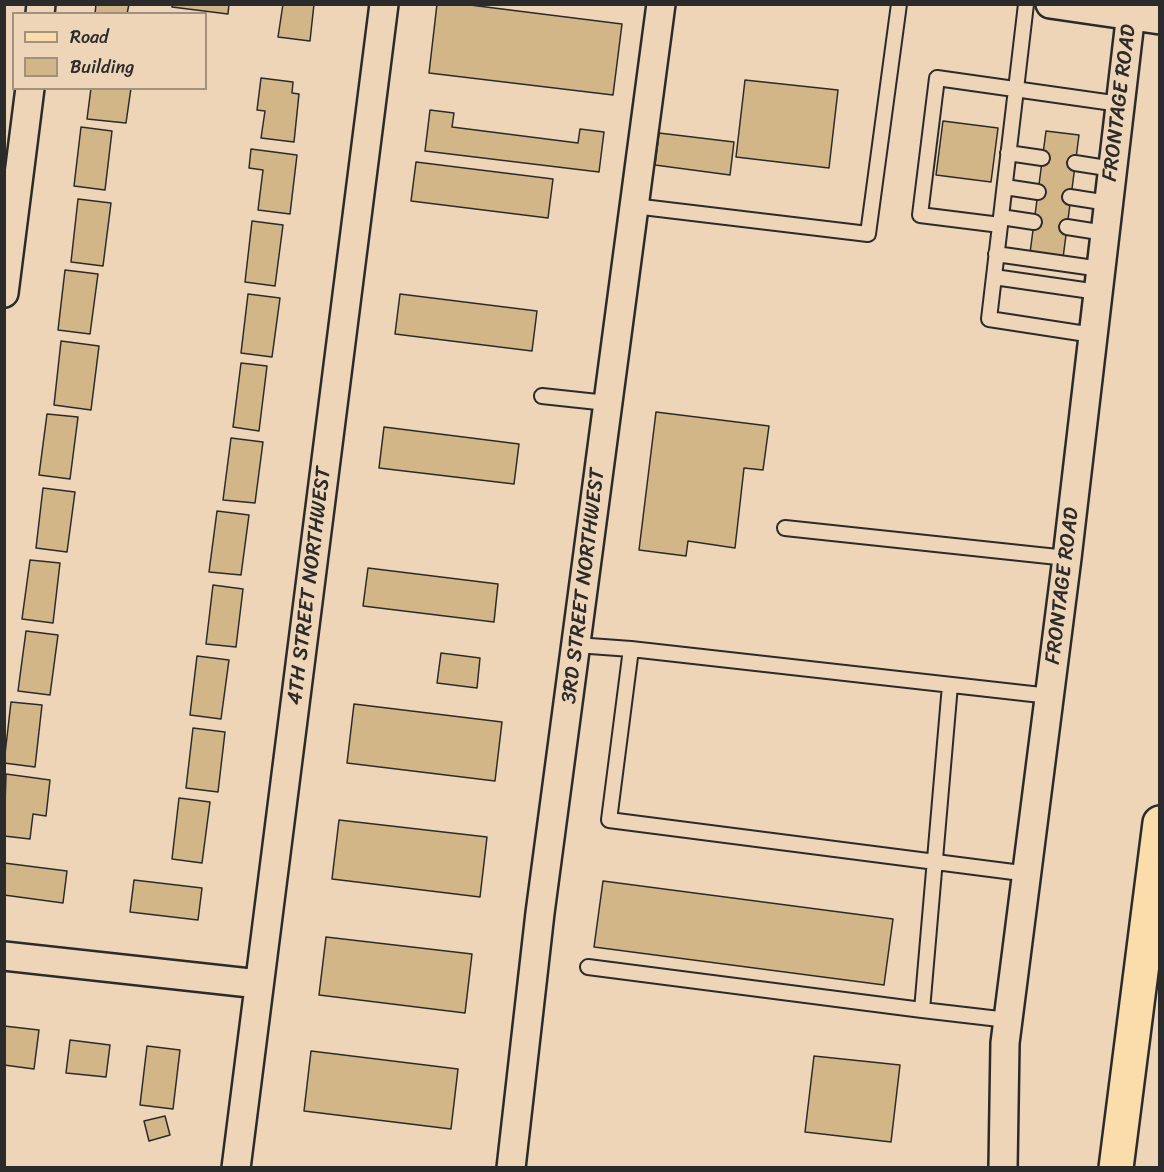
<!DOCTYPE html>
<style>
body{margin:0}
#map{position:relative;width:1164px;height:1172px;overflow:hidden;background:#efd5b7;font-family:Sriracha,sans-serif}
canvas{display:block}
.frame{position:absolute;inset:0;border:6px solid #2b2b2b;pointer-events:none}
.legend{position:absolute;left:12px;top:12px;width:195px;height:78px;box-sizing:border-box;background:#efd5b7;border:2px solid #a1917f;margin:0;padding:8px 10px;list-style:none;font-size:18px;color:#2b2b2b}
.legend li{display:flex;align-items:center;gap:12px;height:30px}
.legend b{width:30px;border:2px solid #a1917f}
</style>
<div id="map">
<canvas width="1164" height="1172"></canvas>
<div class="frame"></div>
<ul class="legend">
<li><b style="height:8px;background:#fbddab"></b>Road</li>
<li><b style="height:16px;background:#d2b687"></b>Building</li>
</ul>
</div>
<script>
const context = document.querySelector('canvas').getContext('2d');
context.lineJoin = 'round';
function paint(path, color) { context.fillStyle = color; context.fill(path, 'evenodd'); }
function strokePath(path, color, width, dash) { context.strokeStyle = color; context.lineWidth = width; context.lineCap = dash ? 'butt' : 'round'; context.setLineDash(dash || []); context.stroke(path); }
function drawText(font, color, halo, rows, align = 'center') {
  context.font = font + ' Sriracha,sans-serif'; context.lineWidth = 6; context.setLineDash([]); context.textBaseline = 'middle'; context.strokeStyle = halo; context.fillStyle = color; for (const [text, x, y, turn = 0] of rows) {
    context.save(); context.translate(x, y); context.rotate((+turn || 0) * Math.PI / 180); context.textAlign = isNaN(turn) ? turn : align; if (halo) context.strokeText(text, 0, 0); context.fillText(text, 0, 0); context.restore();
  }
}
const building = new Path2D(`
 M96,4H129L127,14H95Z
 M173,4H229L228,14L172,7Z
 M283,4H314L310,41L278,37Z
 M437,4H462L622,24L613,95L429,73Z
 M261,78L293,82L292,93L299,94L294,142L261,138L265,111L257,110Z
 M745,80L838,90L829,168L736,157Z
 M91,88H131L126,123L87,119Z
 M430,110L454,113L452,127L578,143L580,129L604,132L599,172L425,151Z
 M943,121L998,128L991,182L936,175Z
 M81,127L112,131L105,190L74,186Z
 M1046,131L1079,135L1063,258L1030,253Z
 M659,133L734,142L730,175L655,165Z
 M251,149L297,155L290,214L258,210L263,170L249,168Z
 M416,162L553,179L548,218L411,201Z
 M78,199L111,203L103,266L71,262Z
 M252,221L283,225L275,286L245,282Z
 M65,270L98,274L90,334L58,330Z
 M248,294L280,298L272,357L241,353Z
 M400,294L537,311L532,351L395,334Z
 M61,341L99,346L91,410L54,405Z
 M241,363L267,366L259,431L233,427Z
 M656,412L769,426L763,470L744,468L735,548L688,541L686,556L639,550Z
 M47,414L78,417L70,479L39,475Z
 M384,427L519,444L514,484L379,468Z
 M231,438L263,442L255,503L223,500Z
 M43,488L75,492L67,552L36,548Z
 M217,511L249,515L241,575L209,572Z
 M30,560L60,563L53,623L22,619Z
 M368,568L498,584L494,622L363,606Z
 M213,585L243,589L236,647L206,644Z
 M26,631L58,635L50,695L18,691Z
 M441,653L480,658L477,688L437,683Z
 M197,656L229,660L221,719L190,715Z
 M11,702L42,705L35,767L4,763Z
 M354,704L502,722L495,781L347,763Z
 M193,728L225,732L218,792L186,788Z
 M6,774L50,780L46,816L33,814L30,839L4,836Z
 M179,798L210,802L202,863L172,859Z
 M339,820L487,837L480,897L332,879Z
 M4,863L67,871L63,903L4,895Z
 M134,880L202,888L198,920L130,912Z
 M603,881L893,919L884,985L594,947Z
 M326,937L472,954L465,1013L319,995Z
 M4,1026L39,1030L34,1069L4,1065Z
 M70,1040L110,1045L106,1077L66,1073Z
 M147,1046L180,1050L173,1109L140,1105Z
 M311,1051L458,1069L451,1129L304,1111Z
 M814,1056L900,1065L891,1142L805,1132Z
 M165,1116L170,1135L149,1141L144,1121Z`);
const lane = new Path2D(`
 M1026,4L989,319L1093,335
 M1008,153L1042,158
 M1075,163L1113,169
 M1005,187L1038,192
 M1070,197L1108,203
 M634,206L868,234L899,4
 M1001,217L1034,222
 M1000,225L920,215L937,78L1120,104
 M1067,227L1105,233
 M996,254L1101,269
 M994,277L1098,292
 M542,396L607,403
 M785,528L1067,558
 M576,645L631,649L609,820L1029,874
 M631,649L1050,696
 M588,967L922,1010L950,685
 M922,1010L1008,1020`);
const street = new Path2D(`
 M1050,4L1160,20
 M40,14L41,4
 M4,293L30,88
 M4,956L259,984
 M236,1168L384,4
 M511,1168L540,913L661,4
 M1003,1168L1005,1043L1067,558L1132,4`);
const primary = new Path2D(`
 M1116,1168L1160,823`);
const streetNames = [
 ["FRONTAGE ROAD",1120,103,-83],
 ["4TH STREET NORTHWEST",310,586,-83],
 ["3RD STREET NORTHWEST",584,586,-83],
 ["FRONTAGE ROAD",1063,586,-83]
];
paint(building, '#d2b687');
strokePath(building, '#2b2b2b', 1.5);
strokePath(lane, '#2b2b2b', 18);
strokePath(street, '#2b2b2b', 32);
strokePath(primary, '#2b2b2b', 38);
strokePath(lane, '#efd5b7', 14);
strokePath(street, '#efd5b7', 27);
strokePath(primary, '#fbddab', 33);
drawText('21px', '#2b2b2b', '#efd5b7', streetNames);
</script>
